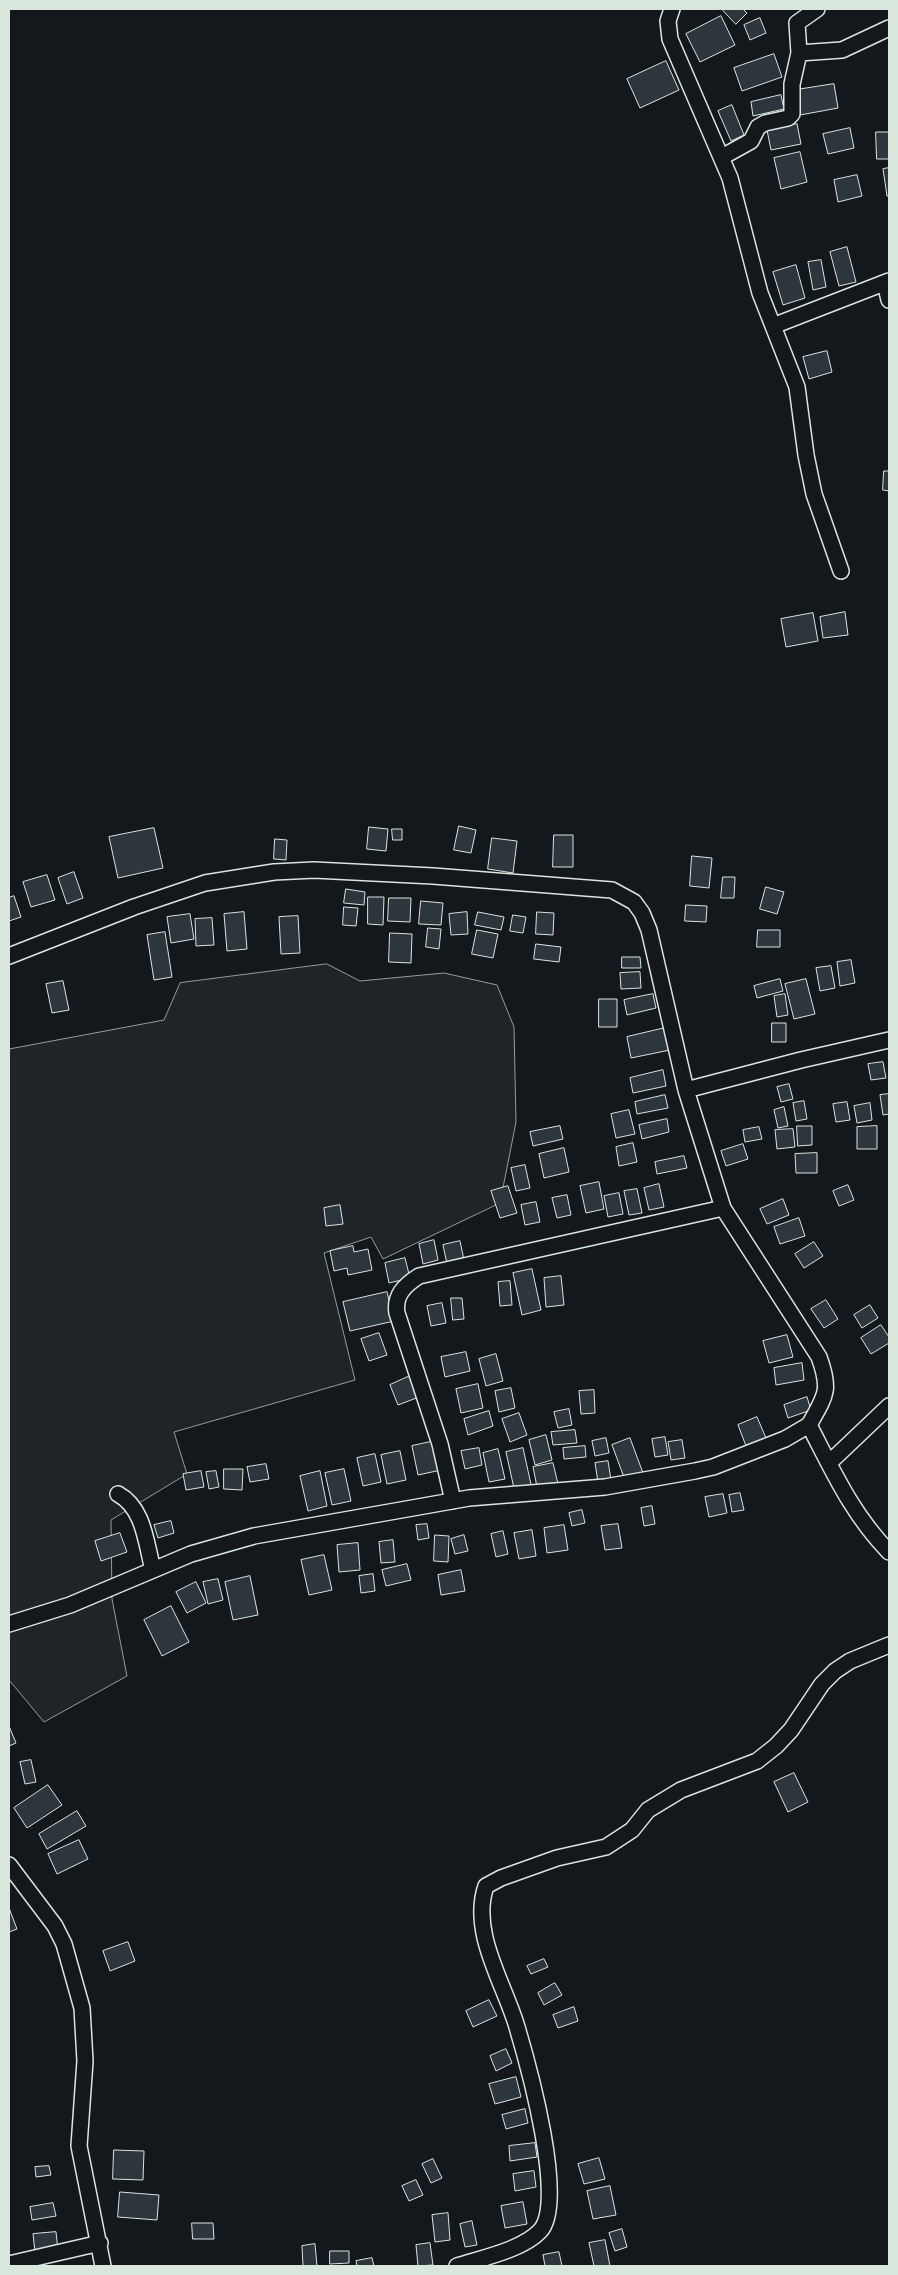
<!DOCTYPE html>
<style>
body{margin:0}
#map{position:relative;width:898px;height:2275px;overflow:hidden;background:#14181c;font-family:Montserrat,sans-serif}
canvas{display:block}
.frame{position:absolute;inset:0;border:10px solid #d8e6dc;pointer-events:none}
</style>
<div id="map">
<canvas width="898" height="2275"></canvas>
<div class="frame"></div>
</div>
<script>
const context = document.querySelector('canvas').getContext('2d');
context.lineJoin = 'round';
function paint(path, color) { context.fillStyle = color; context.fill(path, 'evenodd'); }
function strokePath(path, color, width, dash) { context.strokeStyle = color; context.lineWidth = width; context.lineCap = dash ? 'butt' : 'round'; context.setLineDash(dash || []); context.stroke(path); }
const green = new Path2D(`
 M327,964L360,981L444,973L497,985L514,1027L516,1122L500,1203L383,1259L371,1237L324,1253L355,1380L174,1432L187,1474L111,1520L112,1599L127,1676L44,1722L9,1680V1049L164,1020L180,983Z`);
const building = new Path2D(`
 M722,9H743L747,13L736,24Z
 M721,16L735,45L700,62L686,34Z
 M760,18L766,33L750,40L744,25Z
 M774,54L782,77L742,91L734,68Z
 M666,61L679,90L640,108L627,79Z
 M834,84L838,108L800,115L796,90Z
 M781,95L784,109L753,116L751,102Z
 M732,105L744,135L731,141L718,111Z
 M797,124L801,144L771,150L767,130Z
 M850,128L854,148L828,154L823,134Z
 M876,132H889V159H877Z
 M800,152L807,182L781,189L774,158Z
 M889,168V196H887L883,169Z
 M857,175L862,196L838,202L834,180Z
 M847,247L856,282L839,286L830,252Z
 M821,260L826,287L813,290L808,262Z
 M796,265L805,298L783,305L773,272Z
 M827,351L832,372L809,379L803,357Z
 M884,471H889V491L883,490Z
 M845,612L848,635L823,638L820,617Z
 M813,613L818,641L786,647L781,619Z
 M459,826L476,830L471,853L454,850Z
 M369,827L388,829L386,851L367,849Z
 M154,828L163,868L118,878L109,837Z
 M392,829H402V840H393Z
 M554,835H573V867H553Z
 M492,838L517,841L513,873L488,869Z
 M275,839L287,840L286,860L274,859Z
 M692,856L712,858L709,888L690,886Z
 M74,872L83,898L67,904L58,878Z
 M47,875L55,900L31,907L23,882Z
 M723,877H735L734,898H721Z
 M766,887L784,892L777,914L760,909Z
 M346,889L365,892L364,905L344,903Z
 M14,896L21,917L9,921V898Z
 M368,897H384L383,925L368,924Z
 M389,898H411L410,922L388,921Z
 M421,901L443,903L441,925L419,924Z
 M686,905L707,906L706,922L685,921Z
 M344,907L358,908L356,926L343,925Z
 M244,912L247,949L227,951L224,914Z
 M467,912L468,934L451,935L449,914Z
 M478,912L504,917L501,930L475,925Z
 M537,912L554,913L553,935L536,934Z
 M190,914L194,939L171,943L167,917Z
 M513,915L526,917L523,933L510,931Z
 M298,916L300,953L281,954L279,917Z
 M212,918L214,945L196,946L195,919Z
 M428,928L441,929L439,949L426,947Z
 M477,930L498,934L493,958L472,954Z
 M758,930H780V947H757Z
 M165,932L172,977L154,980L147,935Z
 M390,933L412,934L411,963L389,962Z
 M536,944L561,947L559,962L534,959Z
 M622,957H640L641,968H622Z
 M851,960L855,983L840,986L837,962Z
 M831,966L835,988L820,991L816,968Z
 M640,972L641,988L621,989L620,973Z
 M780,979L783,991L757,998L754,986Z
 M806,979L815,1014L794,1019L785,984Z
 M63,981L69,1010L52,1013L46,984Z
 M653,994L656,1008L627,1015L624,1000Z
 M785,994L788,1015L777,1017L774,996Z
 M599,999H617V1027H599Z
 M772,1023H786V1042H772Z
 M665,1028L670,1050L631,1058L627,1037Z
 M883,1062L886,1078L871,1080L868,1064Z
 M663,1070L666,1086L633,1093L630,1078Z
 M789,1084L793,1099L781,1102L777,1087Z
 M889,1094V1114L883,1115L880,1095Z
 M665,1095L668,1108L637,1114L635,1102Z
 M804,1101L807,1119L796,1121L793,1103Z
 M847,1102L850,1120L836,1122L833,1104Z
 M870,1103L872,1120L857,1123L854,1106Z
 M784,1107L788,1126L778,1128L774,1110Z
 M629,1110L635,1134L616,1138L611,1114Z
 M667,1119L669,1132L642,1139L639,1125Z
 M560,1126L563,1139L533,1146L530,1132Z
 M797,1126H812V1145L798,1146Z
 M877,1126V1149H857V1127Z
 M759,1127L762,1139L745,1142L743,1130Z
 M793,1129L795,1147L777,1149L775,1130Z
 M633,1143L637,1162L619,1166L616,1147Z
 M743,1144L748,1159L726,1166L721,1151Z
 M564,1148L569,1172L544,1178L539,1154Z
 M817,1153V1173H796L795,1154Z
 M684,1156L687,1168L657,1174L655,1162Z
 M525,1165L530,1188L516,1191L511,1168Z
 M599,1182L604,1209L586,1213L580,1186Z
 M659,1184L664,1207L649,1210L644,1188Z
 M848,1185L854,1200L839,1206L833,1191Z
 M508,1186L517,1213L500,1218L491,1191Z
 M637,1189L642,1213L629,1215L624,1191Z
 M619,1193L623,1214L608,1217L604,1196Z
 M567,1195L571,1215L557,1218L552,1198Z
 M783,1199L789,1215L767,1224L760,1209Z
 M536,1202L540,1222L525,1225L521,1205Z
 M340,1205L343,1224L326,1226L324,1208Z
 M799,1218L805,1236L780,1244L774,1227Z
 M434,1240L438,1260L423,1264L419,1244Z
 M460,1241L464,1260L447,1264L443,1245Z
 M814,1242L823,1256L804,1268L795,1254Z
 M353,1246L354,1252L368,1249L372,1270L348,1275L347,1268L334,1271L330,1251Z
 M405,1258L410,1278L389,1283L385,1263Z
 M532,1269L541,1310L522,1315L513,1273Z
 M561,1276L564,1305L546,1307L544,1278Z
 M510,1281L512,1305L500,1306L498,1282Z
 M387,1292L394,1321L350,1331L343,1302Z
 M451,1298H462L464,1319L453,1320Z
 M826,1300L838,1319L824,1328L811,1309Z
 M442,1303L446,1323L431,1326L427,1306Z
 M870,1305L878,1318L862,1328L854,1315Z
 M881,1325L889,1337V1343L871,1354L861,1338Z
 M379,1333L387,1355L369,1361L361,1339Z
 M787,1335L793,1357L769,1363L763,1341Z
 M466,1352L470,1371L445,1377L441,1357Z
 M496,1354L503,1381L486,1386L479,1359Z
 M802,1363L804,1380L776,1385L774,1368Z
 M410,1376L419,1397L398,1405L390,1385Z
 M478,1384L483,1408L461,1413L456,1389Z
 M511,1388L515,1408L499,1412L495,1391Z
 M594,1390L595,1413L581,1414L579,1391Z
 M807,1397L811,1410L788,1418L784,1405Z
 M569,1409L572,1425L558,1428L554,1412Z
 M489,1411L493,1426L468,1435L464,1419Z
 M519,1413L527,1435L510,1442L502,1419Z
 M757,1417L766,1438L746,1446L738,1425Z
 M575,1430L577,1443L553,1445L551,1432Z
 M546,1435L552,1460L535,1465L529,1440Z
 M665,1437L668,1455L655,1457L652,1439Z
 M606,1438L609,1453L595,1456L592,1441Z
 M630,1438L643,1473L625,1480L612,1445Z
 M682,1440L685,1458L671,1460L668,1442Z
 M435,1441L441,1470L418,1475L412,1446Z
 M585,1446L586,1457L564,1459L563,1448Z
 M479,1448L482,1465L465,1469L461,1451Z
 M523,1448L532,1489L515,1493L506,1452Z
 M498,1449L505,1479L489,1482L483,1453Z
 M400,1451L406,1480L387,1484L381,1455Z
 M375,1454L381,1482L363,1486L357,1458Z
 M608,1461L611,1480L598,1482L595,1463Z
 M553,1463L559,1488L538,1492L533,1467Z
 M266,1464L269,1479L250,1482L247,1467Z
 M224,1469H243L242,1490L224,1489Z
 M344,1469L351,1501L332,1505L325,1473Z
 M201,1471L204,1487L186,1490L183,1474Z
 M216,1471L219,1487L209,1489L206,1472Z
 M320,1471L327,1506L308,1511L300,1476Z
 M740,1493L744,1510L732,1512L729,1495Z
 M723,1494L727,1513L709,1517L705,1497Z
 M652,1506L655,1524L644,1526L641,1508Z
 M582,1510L585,1523L572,1526L569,1513Z
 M171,1521L174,1533L158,1538L154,1525Z
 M427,1524L429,1538L418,1540L416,1525Z
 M618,1524L622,1548L605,1550L601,1526Z
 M564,1525L568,1550L547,1553L544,1528Z
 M532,1530L536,1556L519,1559L514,1533Z
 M503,1531L508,1554L496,1557L491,1534Z
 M120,1533L127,1552L101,1561L95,1541Z
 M435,1535L449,1536L448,1562L434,1561Z
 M464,1535L468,1551L455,1554L451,1539Z
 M393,1540L395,1562L381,1563L379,1542Z
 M358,1543L360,1570L339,1572L337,1545Z
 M324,1555L332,1590L309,1595L301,1560Z
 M407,1564L411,1580L386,1586L382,1570Z
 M461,1570L465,1591L441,1595L438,1575Z
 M373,1574L375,1591L361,1593L359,1576Z
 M250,1576L258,1615L233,1620L225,1582Z
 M218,1579L223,1600L208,1604L203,1582Z
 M196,1582L206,1603L187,1613L176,1592Z
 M171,1606L189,1642L162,1656L144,1620Z
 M9,1726L16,1743L9,1746Z
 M31,1760L36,1782L25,1784L20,1762Z
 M794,1773L808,1802L788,1812L774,1782Z
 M48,1785L62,1805L27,1828L14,1808Z
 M77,1811L86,1826L47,1849L39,1834Z
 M79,1840L88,1859L57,1874L48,1854Z
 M9,1908L17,1929L9,1932Z
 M128,1942L135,1961L110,1971L103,1951Z
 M544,1959L548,1967L531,1974L527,1966Z
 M555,1983L562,1995L544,2005L538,1993Z
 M489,2000L497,2016L473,2027L466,2011Z
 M574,2007L578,2021L558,2028L553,2015Z
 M506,2049L512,2063L496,2071L490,2056Z
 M516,2077L521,2097L495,2104L489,2084Z
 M525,2109L528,2123L506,2129L502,2115Z
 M535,2143L537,2157L510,2161L509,2146Z
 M114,2150L144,2151L143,2180L113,2179Z
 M599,2158L605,2179L584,2184L578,2164Z
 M433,2159L442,2178L431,2183L422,2164Z
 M49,2166L51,2175L36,2177L35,2167Z
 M534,2171L536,2187L515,2191L513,2174Z
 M416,2180L423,2195L409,2201L402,2186Z
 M610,2186L616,2215L593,2219L587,2191Z
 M120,2192L159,2195L157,2220L118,2217Z
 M523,2202L527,2224L505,2228L501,2206Z
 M53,2203L56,2216L32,2220L30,2207Z
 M448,2213L450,2240L435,2242L432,2215Z
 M472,2221L477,2245L465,2247L460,2224Z
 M192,2223H213L214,2239H193Z
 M622,2229L627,2247L615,2251L609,2233Z
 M56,2232L58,2250L35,2252L33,2234Z
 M605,2240L610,2266H594L589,2243Z
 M430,2243L433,2265L418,2266L416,2245Z
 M315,2244L317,2266H303L302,2246Z
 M330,2251H349V2263L330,2264Z
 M559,2252L562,2266H545L543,2255Z
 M372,2258L374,2266H357L356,2261Z`);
const minor = new Path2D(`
 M672,9L668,21L670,39L730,178L760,293L773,326L889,281
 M799,53L842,50L889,28
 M722,157L751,141L758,127L765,123L788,118L792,114V84L799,53L797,23L817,9
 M885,283L889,300
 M773,326L797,387L806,455L814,494L841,571
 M9,956L134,907L205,883L274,872L314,870L433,876L612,890L634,902L642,913L649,930L686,1090L723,1208L819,1357C831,1390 826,1395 809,1425C833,1471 852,1514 889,1552
 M686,1090L801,1060L889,1040
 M829,1463L889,1406
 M118,1494C144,1508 146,1543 153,1570
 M453,1501L440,1444L397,1313C394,1295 405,1285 419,1276L723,1208
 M9,1624L70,1605L191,1554L254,1536L469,1498L605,1487L695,1471L713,1467L785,1439L809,1425
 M9,1865L55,1926L64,1944L82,2008L85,2061L79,2146L103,2266
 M9,2264L100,2243
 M457,2266C482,2258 522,2250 540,2231C567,2203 528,2064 517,2027C504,1983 470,1932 486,1886L501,1878L557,1858L606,1847L632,1830L648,1810L681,1790L757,1761L776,1746L791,1730L822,1684L835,1671L850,1661L889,1645`);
paint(green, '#202428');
strokePath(green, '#939e99', 1);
paint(building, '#2c363c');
strokePath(building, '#d8e6dc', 1);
strokePath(minor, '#d8e6dc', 18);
strokePath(minor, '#14181c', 15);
</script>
